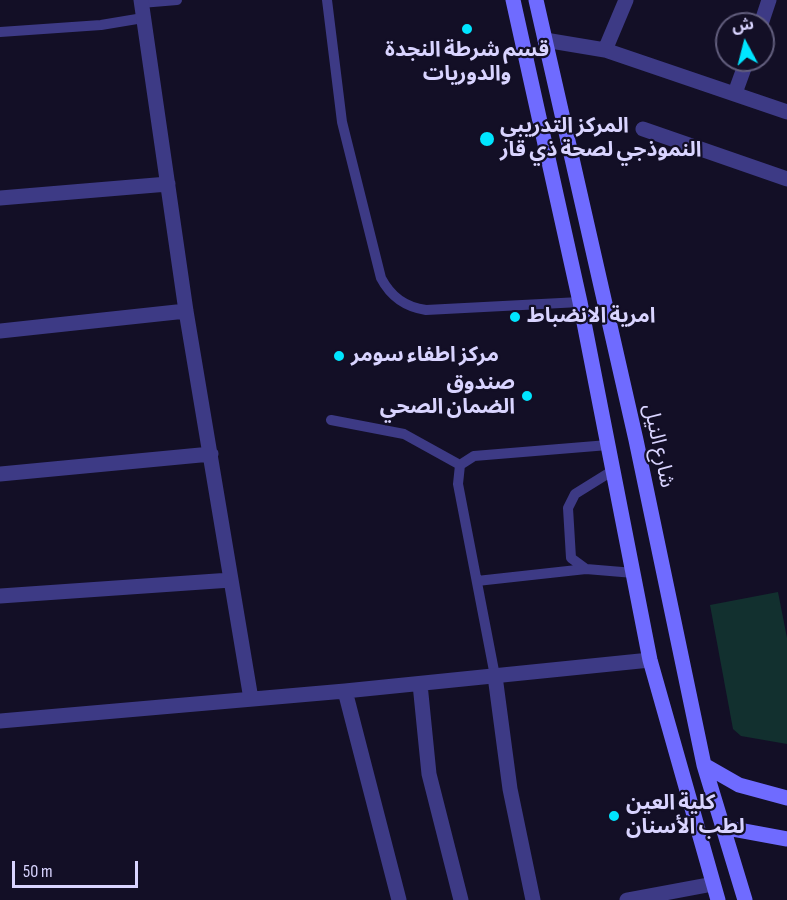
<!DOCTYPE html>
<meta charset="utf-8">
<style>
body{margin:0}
#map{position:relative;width:787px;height:900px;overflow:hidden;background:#130f26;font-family:"Sofia Sans Condensed","Noto Sans Arabic",sans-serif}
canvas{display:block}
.north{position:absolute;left:715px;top:12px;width:60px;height:60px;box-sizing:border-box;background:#130f26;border:2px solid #625e7d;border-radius:50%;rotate:353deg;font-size:16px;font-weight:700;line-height:24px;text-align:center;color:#d9d4ff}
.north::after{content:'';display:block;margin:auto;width:21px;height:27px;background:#00e5ff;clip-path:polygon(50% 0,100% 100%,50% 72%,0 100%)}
.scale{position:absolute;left:12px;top:861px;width:126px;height:27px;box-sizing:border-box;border:3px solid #d9d4ff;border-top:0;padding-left:8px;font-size:18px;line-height:21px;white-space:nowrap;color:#d9d4ff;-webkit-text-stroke:4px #130f26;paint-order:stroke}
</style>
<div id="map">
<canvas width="787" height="900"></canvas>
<div class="north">ش</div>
<div class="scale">50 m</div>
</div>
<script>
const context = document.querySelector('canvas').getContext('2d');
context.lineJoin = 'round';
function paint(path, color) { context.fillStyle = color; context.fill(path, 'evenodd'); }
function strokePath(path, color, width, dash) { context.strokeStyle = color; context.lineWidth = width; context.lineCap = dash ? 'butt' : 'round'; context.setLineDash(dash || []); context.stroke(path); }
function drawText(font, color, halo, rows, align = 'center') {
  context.font = font + ' "Sofia Sans Condensed","Noto Sans Arabic",sans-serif'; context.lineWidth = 4.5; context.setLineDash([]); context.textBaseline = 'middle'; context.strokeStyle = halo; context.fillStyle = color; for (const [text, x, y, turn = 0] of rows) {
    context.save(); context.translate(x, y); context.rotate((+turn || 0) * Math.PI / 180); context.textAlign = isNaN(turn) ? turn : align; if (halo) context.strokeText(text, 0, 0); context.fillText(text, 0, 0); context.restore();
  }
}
const green = new Path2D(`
 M778,592L787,638V744L741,736L733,729L710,605Z`);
const lane = new Path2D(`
 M327,0L342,122L381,278C391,297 405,307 426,310L580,302
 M141,3L177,0
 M0,32L101,25L143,18
 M331,420L404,434L460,465
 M612,471L575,494L568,508L571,558L586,569L634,573
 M477,581L586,569
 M495,676L458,484L460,465L474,456L608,445`);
const street = new Path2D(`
 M141,0L186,311L251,699
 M761,24L769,0
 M545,40L605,50L787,112
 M605,50L626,0
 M735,93L747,60
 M643,129L787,179
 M0,198L168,184
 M0,331L186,311
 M0,474L211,454
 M0,596L231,580
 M495,676L510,789L533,900
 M420,684L429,774L461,900
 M345,691L399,900
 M0,721L345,691L650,660
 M627,900L713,884`);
const secondary = new Path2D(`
 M513,0L580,302L650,660L718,900
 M536,0L636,440L704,765L745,900
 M704,765L739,785L787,798
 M722,827L787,839`);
const markers = [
 [467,29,6,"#00e5ff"],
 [487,139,8,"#00e5ff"],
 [515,317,6,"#00e5ff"],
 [339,356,6,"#00e5ff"],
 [527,396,6,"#00e5ff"],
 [614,816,6,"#00e5ff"]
];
const poiNames = [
 ["قسم شرطة النجدة",467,51,"center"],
 ["والدوريات",467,75,"center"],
 ["المركز التدريبي",500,127],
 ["النموذجي لصحة ذي قار",500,151],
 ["امرية الانضباط",527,317],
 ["مركز اطفاء سومر",351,356],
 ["صندوق",515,384,"right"],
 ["الضمان الصحي",515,408,"right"],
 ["كلية العين",626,804],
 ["لطب الأسنان",626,828]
];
const streetNames = [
 ["شارع النيل",658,446,78]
];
paint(green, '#12302f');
strokePath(lane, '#3d3a85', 10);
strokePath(street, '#3d3a85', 15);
strokePath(secondary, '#6f6bff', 15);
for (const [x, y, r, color] of markers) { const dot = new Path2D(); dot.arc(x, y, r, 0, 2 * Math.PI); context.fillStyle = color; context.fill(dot); strokePath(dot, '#130f26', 2); }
drawText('bold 21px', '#d9d4ff', '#130f26', poiNames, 'left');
drawText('21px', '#d9d4ff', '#130f26', streetNames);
</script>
